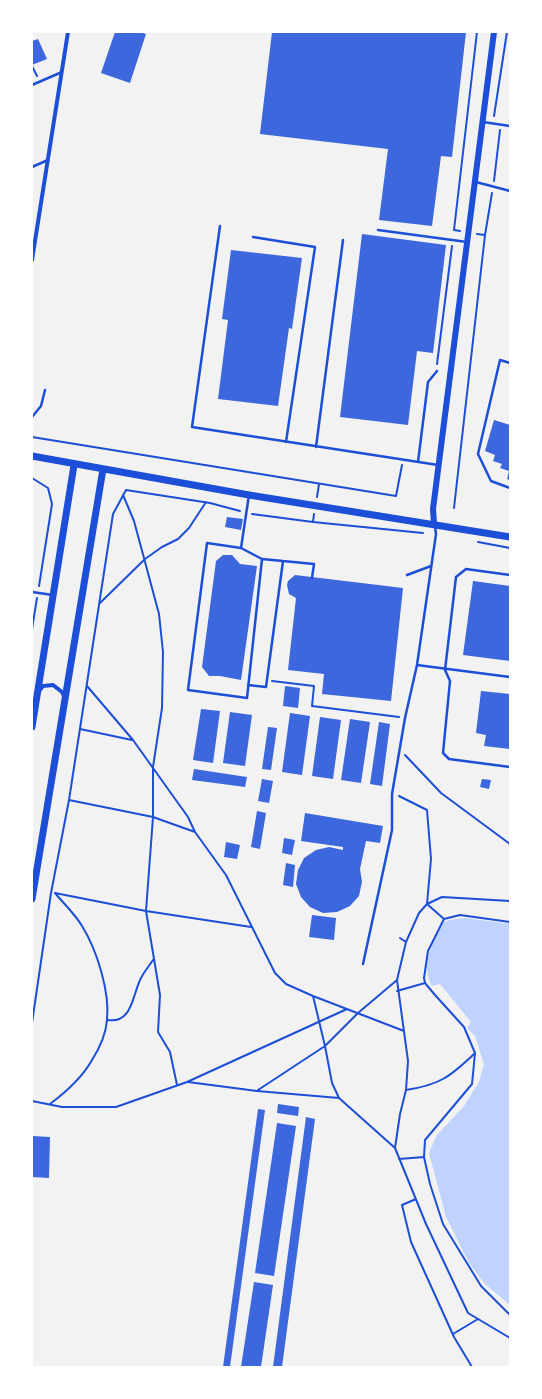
<!DOCTYPE html>
<style>
body{margin:0}
#map{position:relative;width:542px;height:1399px;overflow:hidden;background:#f2f2f2;font-family:Ubuntu,sans-serif}
canvas{display:block}
.frame{position:absolute;inset:0;border:33px solid #fff;pointer-events:none}
</style>
<div id="map">
<canvas width="542" height="1399"></canvas>
<div class="frame"></div>
</div>
<script>
const context = document.querySelector('canvas').getContext('2d');
context.lineJoin = 'round';
function paint(path, color) { context.fillStyle = color; context.fill(path, 'evenodd'); }
function strokePath(path, color, width, dash) { context.strokeStyle = color; context.lineWidth = width; context.lineCap = dash ? 'butt' : 'round'; context.setLineDash(dash || []); context.stroke(path); }
const water = new Path2D(`
 M465,918L510,924V1305L485,1284L469,1263L446,1217L429,1153L437,1135L464,1106L479,1082L484,1064L475,1036L467,1028L471,1022L440,984L432,986C420,964 433,942 444,922L449,920Z`);
const building = new Path2D(`
 M115,32H140L146,34L130,83L101,73Z
 M272,32H466L452,157L441,156L432,226L379,220L388,149L260,134Z
 M38,39L47,59L32,65V41Z
 M362,234L446,245L433,353L417,351L408,425L340,417Z
 M231,250L302,258L292,329L289,328L278,406L218,399L228,320L222,319Z
 M494,420L510,425V480L507,479L509,471L500,468L502,464L493,461L495,455L485,451Z
 M227,517L243,519L241,530L225,527Z
 M223,555H232L240,564L257,566L241,680L220,676H209L202,667L216,561Z
 M295,575L403,588L391,701L322,694L324,674L288,670L296,598L289,594L287,585L288,581Z
 M473,581L510,586V661L463,655Z
 M285,686L300,688L298,708L283,706Z
 M481,691L510,694V749L484,746L486,735L476,733Z
 M201,709L220,711L213,763L193,760Z
 M230,712L252,715L245,766L223,763Z
 M290,713L310,716L302,775L282,772Z
 M320,717L341,720L333,779L312,776Z
 M350,719L370,722L361,783L341,780Z
 M379,722L390,724L382,786L370,784Z
 M268,727L277,728L271,770L262,769Z
 M194,769L247,777L245,787L192,780Z
 M262,779L273,781L269,803L258,801Z
 M482,779L491,780L489,789L480,787Z
 M257,811L266,813L260,849L251,847Z
 M305,813L383,826L380,843L366,841L360,869L362,882L359,896L350,906L337,912L323,913L310,907L301,897L296,884L298,870L304,858L316,850L329,847L343,850V847L301,841Z
 M284,838L295,840L292,855L282,853Z
 M226,842L240,845L237,859L224,857Z
 M286,863L295,865L293,887L283,885Z
 M312,915L336,918L334,940L309,937Z
 M278,1104L299,1107L298,1116L277,1113Z
 M258,1109L265,1110L230,1367H223Z
 M306,1117L315,1119L282,1367H273Z
 M277,1123L296,1126L274,1276L255,1273Z
 M32,1136L50,1137L49,1178L32,1177Z
 M254,1282L273,1285L261,1367H241Z`);
const path = new Path2D(`
 M32,66L37,76
 M494,116L507,32
 M494,181L500,130
 M460,231L454,230L477,32
 M477,234L485,235
 M437,364L452,246
 M32,437L396,496L402,465
 M32,478L48,488L52,504L39,586
 M123,495L134,521L159,614L163,652L162,708L153,767V817L146,911L160,995L158,1032L170,1052L177,1085
 M317,497L319,484
 M454,508L485,235L492,193
 M252,514L313,522L423,533
 M313,522L314,514
 M478,542L510,548
 M100,603L145,559L162,547L178,539L189,528L206,502
 M32,629L37,598
 M272,681L314,686L312,706L399,717
 M87,686L133,740L188,817L195,832
 M80,729L132,740
 M405,755L441,793L510,844
 M399,796L427,810L431,859L427,904L444,919
 M69,800L153,817L195,832L226,875L275,973L286,984L313,996L404,1031
 M55,893L146,911L251,927
 M510,901L442,897L427,904L419,913L406,942L397,980L408,1061L406,1090L400,1114L395,1148L426,1224L468,1313L510,1338
 M510,922L460,915L444,919L428,951L424,978L425,983L435,995L464,1027L475,1053L472,1084L425,1140L424,1157L430,1184L443,1224L481,1286L510,1315
 M400,938L406,942
 M397,991L425,983
 M313,996L325,1046L332,1083L339,1098
 M107,1020C133,1024 132,995 141,978C144,972 149,966 153,960
 M32,1023L51,893L69,800L113,514L126,490L210,503L240,511
 M188,1082L257,1091L339,1098L395,1148
 M258,1090L325,1046L358,1013L397,980
 M406,1090C439,1085 450,1077 474,1054
 M32,1101L62,1107H116L187,1082L347,1009
 M50,1104C66,1092 82,1078 92,1060C99,1049 106,1033 107,1020C110,992 97,950 82,926C75,914 64,904 55,893
 M399,1159L424,1157
 M416,1199L402,1205L411,1242L454,1337L472,1367
 M453,1334L478,1319`);
const service = new Path2D(`
 M32,85L62,72
 M483,122L510,126
 M32,167L48,160
 M476,182L510,191
 M220,226L192,427L438,465
 M378,230L467,242
 M253,237L315,247L286,442
 M510,363L500,360L478,454L491,481L510,488
 M32,417L41,406L45,390
 M316,447L343,240
 M418,462L428,382L437,371
 M241,548L262,559L247,698L188,690L207,543L241,548L249,495
 M262,559L314,564L312,578
 M407,575L431,566
 M510,575L466,569L456,577L445,670L450,681L443,753L449,759L510,767
 M32,592L53,595
 M417,665L510,677
 M248,685L266,687L283,561
 M363,964L392,830V794L405,718L417,665L436,534L435,526`);
const minor = new Path2D(`
 M32,260L68,32
 M39,691L43,686L53,685L62,692L64,696`);
const tertiary = new Path2D(`
 M434,523L433,509L494,32`);
const secondary = new Path2D(`
 M32,456L249,495L510,537
 M32,727L74,465
 M32,899L103,469`);
paint(water, '#bfd3fe');
paint(building, '#3d67dc');
strokePath(path, '#1d4ed8', 2);
strokePath(service, '#1d4ed8', 2.5);
strokePath(minor, '#1d4ed8', 4);
strokePath(tertiary, '#1d4ed8', 6);
strokePath(secondary, '#1d4ed8', 7);
</script>
